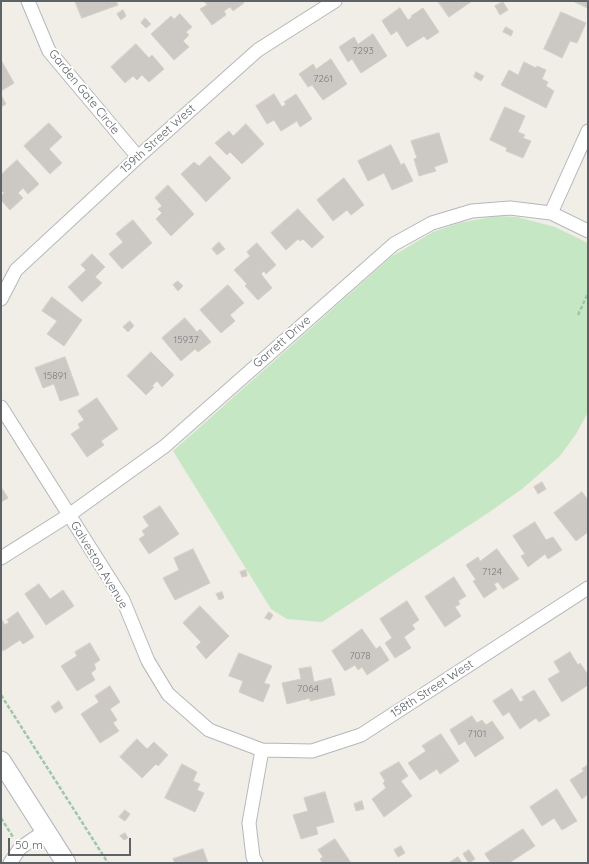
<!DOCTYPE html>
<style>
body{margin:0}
#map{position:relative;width:589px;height:864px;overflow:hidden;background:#f0eee7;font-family:Quicksand,sans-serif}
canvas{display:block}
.frame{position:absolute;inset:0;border:2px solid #5e6367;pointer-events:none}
.scale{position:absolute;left:8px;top:838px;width:123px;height:18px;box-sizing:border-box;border:2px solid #5e6367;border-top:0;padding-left:5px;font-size:12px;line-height:14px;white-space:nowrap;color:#5e6367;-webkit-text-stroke:3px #fff;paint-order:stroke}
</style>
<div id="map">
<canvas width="589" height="864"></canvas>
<div class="frame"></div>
<div class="scale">50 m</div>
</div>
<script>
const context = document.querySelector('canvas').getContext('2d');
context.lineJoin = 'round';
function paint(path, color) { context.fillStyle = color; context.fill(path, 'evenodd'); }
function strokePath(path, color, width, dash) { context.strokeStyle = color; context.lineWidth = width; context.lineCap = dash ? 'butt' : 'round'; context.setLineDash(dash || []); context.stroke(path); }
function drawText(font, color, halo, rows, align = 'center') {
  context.font = font + ' Quicksand,sans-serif'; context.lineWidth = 4; context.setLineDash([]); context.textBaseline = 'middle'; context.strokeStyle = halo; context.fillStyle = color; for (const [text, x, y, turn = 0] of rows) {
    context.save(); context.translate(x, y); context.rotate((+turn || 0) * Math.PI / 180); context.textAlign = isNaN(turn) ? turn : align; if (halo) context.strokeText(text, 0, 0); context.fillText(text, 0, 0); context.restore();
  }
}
const green = new Path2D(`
 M497,216L517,217L555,227L588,243V412L576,434L560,456L522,489L488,513L322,622L287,619L271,609L173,451L391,257L433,232L459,223Z`);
const building = new Path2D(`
 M75,1H116L118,5L82,18Z
 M204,1H243L244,3L233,11L230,7L224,11L226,15L212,25L200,9L207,5Z
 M438,1H472L449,17Z
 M573,1H588V8Z
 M503,2L508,10L500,15L495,6Z
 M400,8L408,20L412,17L411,16L423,8L439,32L427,40L424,36L407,47L397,31L391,35L382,21Z
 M123,10L126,16L121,20L117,14Z
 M561,12L586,23L577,43L570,41L562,58L544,49Z
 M180,14L192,27L186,32L189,35L183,41L189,47L174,60L151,34L171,16L174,19Z
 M145,18L151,24L146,28L141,23Z
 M506,27L513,31L511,36L503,32Z
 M373,34L387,56L361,73L352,59L348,62L339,47L354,37L358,44Z
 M136,44L149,58L152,55L164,69L149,82L142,75L137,80L133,76L125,83L111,67Z
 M331,59L347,84L323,100L312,85L308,87L299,74L313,64L316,69Z
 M1,60L14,83L1,91Z
 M524,62L536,68L537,66L546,70L542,79L548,82L546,86L554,91L546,108L501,85L509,70L518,75Z
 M476,72L484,76L481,81L474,77Z
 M274,94L282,107L286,104L284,102L296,94L312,119L300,127L297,121L281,131L274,120L267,124L256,106Z
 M1,95L6,104L1,107Z
 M505,107L525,116L518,132L525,135L523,138L531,141L523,158L506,151L507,148L490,140Z
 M49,123L62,137L49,149L62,163L50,174L24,146Z
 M246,124L264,144L242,164L230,152L227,155L215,143L229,131L233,136Z
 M439,133L448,162L434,167L436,171L419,176L414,159L417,158L411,141Z
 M391,145L401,165L404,163L413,181L392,190L384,173L368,181L358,161Z
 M210,156L231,178L206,202L181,174L194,162L199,166Z
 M17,160L39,184L28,194L23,188L18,193L23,198L10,210L1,200V196L4,193L1,190V175Z
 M344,178L364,205L351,215L347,210L333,221L317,200Z
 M168,185L194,214L171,236L156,219L162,213L158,209L162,206L155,198Z
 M298,209L324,237L312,248L303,239L300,241L298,239L286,250L271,233Z
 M133,220L152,243L122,269L109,254L123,242L116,234Z
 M219,242L225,249L217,255L212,249Z
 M257,243L276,265L266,274L264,271L261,274L272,288L258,300L245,286L247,284L234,270L250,256L247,252Z
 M92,254L105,267L95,277L102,283L82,302L68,287L86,270L81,265Z
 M178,281L183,286L178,291L173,285Z
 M228,285L244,303L230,315L235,321L221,333L200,310Z
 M52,297L82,320L64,346L47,334L57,321L42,311Z
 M185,318L197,332L200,329L211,342L198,352L195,349L181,361L162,338Z
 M130,321L134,326L128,332L123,327Z
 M151,352L174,375L162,387L157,381L152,386L154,387L146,395L127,376Z
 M65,357L79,395L60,401L54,384L43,388L35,368Z
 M97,398L118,429L101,441L104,445L87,457L71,434L80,428L78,424L84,420L78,411Z
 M542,482L546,489L538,494L534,487Z
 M1,487L8,498L1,502Z
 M582,492L588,500V532L576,541L554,513Z
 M160,506L179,534L149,554L139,539L145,535L142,531L149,526L143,517Z
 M535,522L546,540L553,537L562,550L548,559L545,554L528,567L521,556L525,554L513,536Z
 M193,549L210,583L175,600L163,578L179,570L174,558Z
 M497,549L519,579L503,589L498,582L494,584L497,589L484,598L473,581L476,580L466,565L478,557L480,561Z
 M246,570L247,576L242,577L240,572Z
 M454,577L466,596L458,601L460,604L455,607L461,616L445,627L425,597Z
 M39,584L50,599L63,590L74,606L46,625L25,594Z
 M222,592L224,598L219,600L216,594Z
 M407,601L419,620L412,625L415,629L404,637L411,648L395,658L385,643L392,638L380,619Z
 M200,606L229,636L206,659L196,647L201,642L183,623Z
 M18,612L34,637L23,644L20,640L3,651L1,648V618L5,625L9,622L7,620Z
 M269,612L273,615L270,620L265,618Z
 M362,629L376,649L380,646L389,660L367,675L362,667L358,670L355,665L345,671L332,651Z
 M90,643L100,660L94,664L96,669L91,673L95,680L77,691L61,666L77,656L75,652Z
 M570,652L578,665L580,663L588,675V685L562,702L548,679L560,672L554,662Z
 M239,653L272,666L264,683L270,685L263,702L239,692L243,681L229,676Z
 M311,667L314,682L331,678L335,695L310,701V698L287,704L282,683L301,679L299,669Z
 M110,686L120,702L110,709L117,720L113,723L119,731L100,743L81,714L99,702L95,696Z
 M512,689L520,702L524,700L522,697L534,690L550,715L539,722L536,718L520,729L509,712L503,716L493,701Z
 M59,701L63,708L55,713L51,707Z
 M472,716L477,723L482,720L486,725L492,721L504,738L475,757L465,741L459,745L450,730Z
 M441,734L459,761L440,774L437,769L420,780L408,763L426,751L422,746Z
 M137,739L147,749L154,742L168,755L158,766L156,764L142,778L120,757Z
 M399,762L408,776L401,781L412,796L384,817L372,799L386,788L383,783L385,781L380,773Z
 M182,764L197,772L193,781L200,784L197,790L204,793L195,812L165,798Z
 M588,765V794L582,799L570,780L584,771L582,769Z
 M557,789L577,821L562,830L554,818L542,826L530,807Z
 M325,792L334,822L316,827L318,834L301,839L293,815L308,811L304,798Z
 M362,801L364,809L356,811L354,804Z
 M125,810L130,814L125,821L119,817Z
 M523,829L535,846L509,863H491L485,854Z
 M125,833L128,838L124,840L120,836Z
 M335,839L351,863H321L322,862L320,859L323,857L318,850Z
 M401,846L405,853L398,857L394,850Z
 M203,849L208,863H175L173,859Z
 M469,850L475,859L469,863L463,854Z
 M458,857L462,863H449Z`);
const path = new Path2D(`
 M578,315L588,293
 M1,695L108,863
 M1,818L13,837`);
const street = new Path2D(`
 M28,1L49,51L138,157
 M551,213L588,131
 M1,299L16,270L138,157L258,50L335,1
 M1,407L123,600L148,661L168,694L209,730L262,750L312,751L361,735L588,588
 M1,558L69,515L165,446L394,244L432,223L472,211L510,208L551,213L588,231
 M10,863L20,848L45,831
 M256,863L253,857L249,823L262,750`);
const secondary = new Path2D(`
 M1,761L66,863`);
const numberNames = [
 ["7293",363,51],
 ["7261",323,79],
 ["15937",186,340],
 ["15891",55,376],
 ["7124",492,572],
 ["7078",360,656],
 ["7064",308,689],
 ["7101",477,734]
];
const streetNames = [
 ["Garden Gate Circle",84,92,51],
 ["159th Street West",158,139,-42],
 ["Garrett Drive",282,342,-41],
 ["Galveston Avenue",99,565,59],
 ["158th Street West",432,689,-33]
];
paint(green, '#c6e7c4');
paint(building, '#ccc9c4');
strokePath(building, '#d5cfc5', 1);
strokePath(street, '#b4b8bb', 15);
strokePath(secondary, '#b3b7bb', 21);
strokePath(path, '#9dc8a7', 2.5, [4, 2]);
strokePath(street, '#fff', 13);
strokePath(secondary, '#fff', 19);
drawText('10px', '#7a7c7e', null, numberNames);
drawText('12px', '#5e6367', '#fff', streetNames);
</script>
